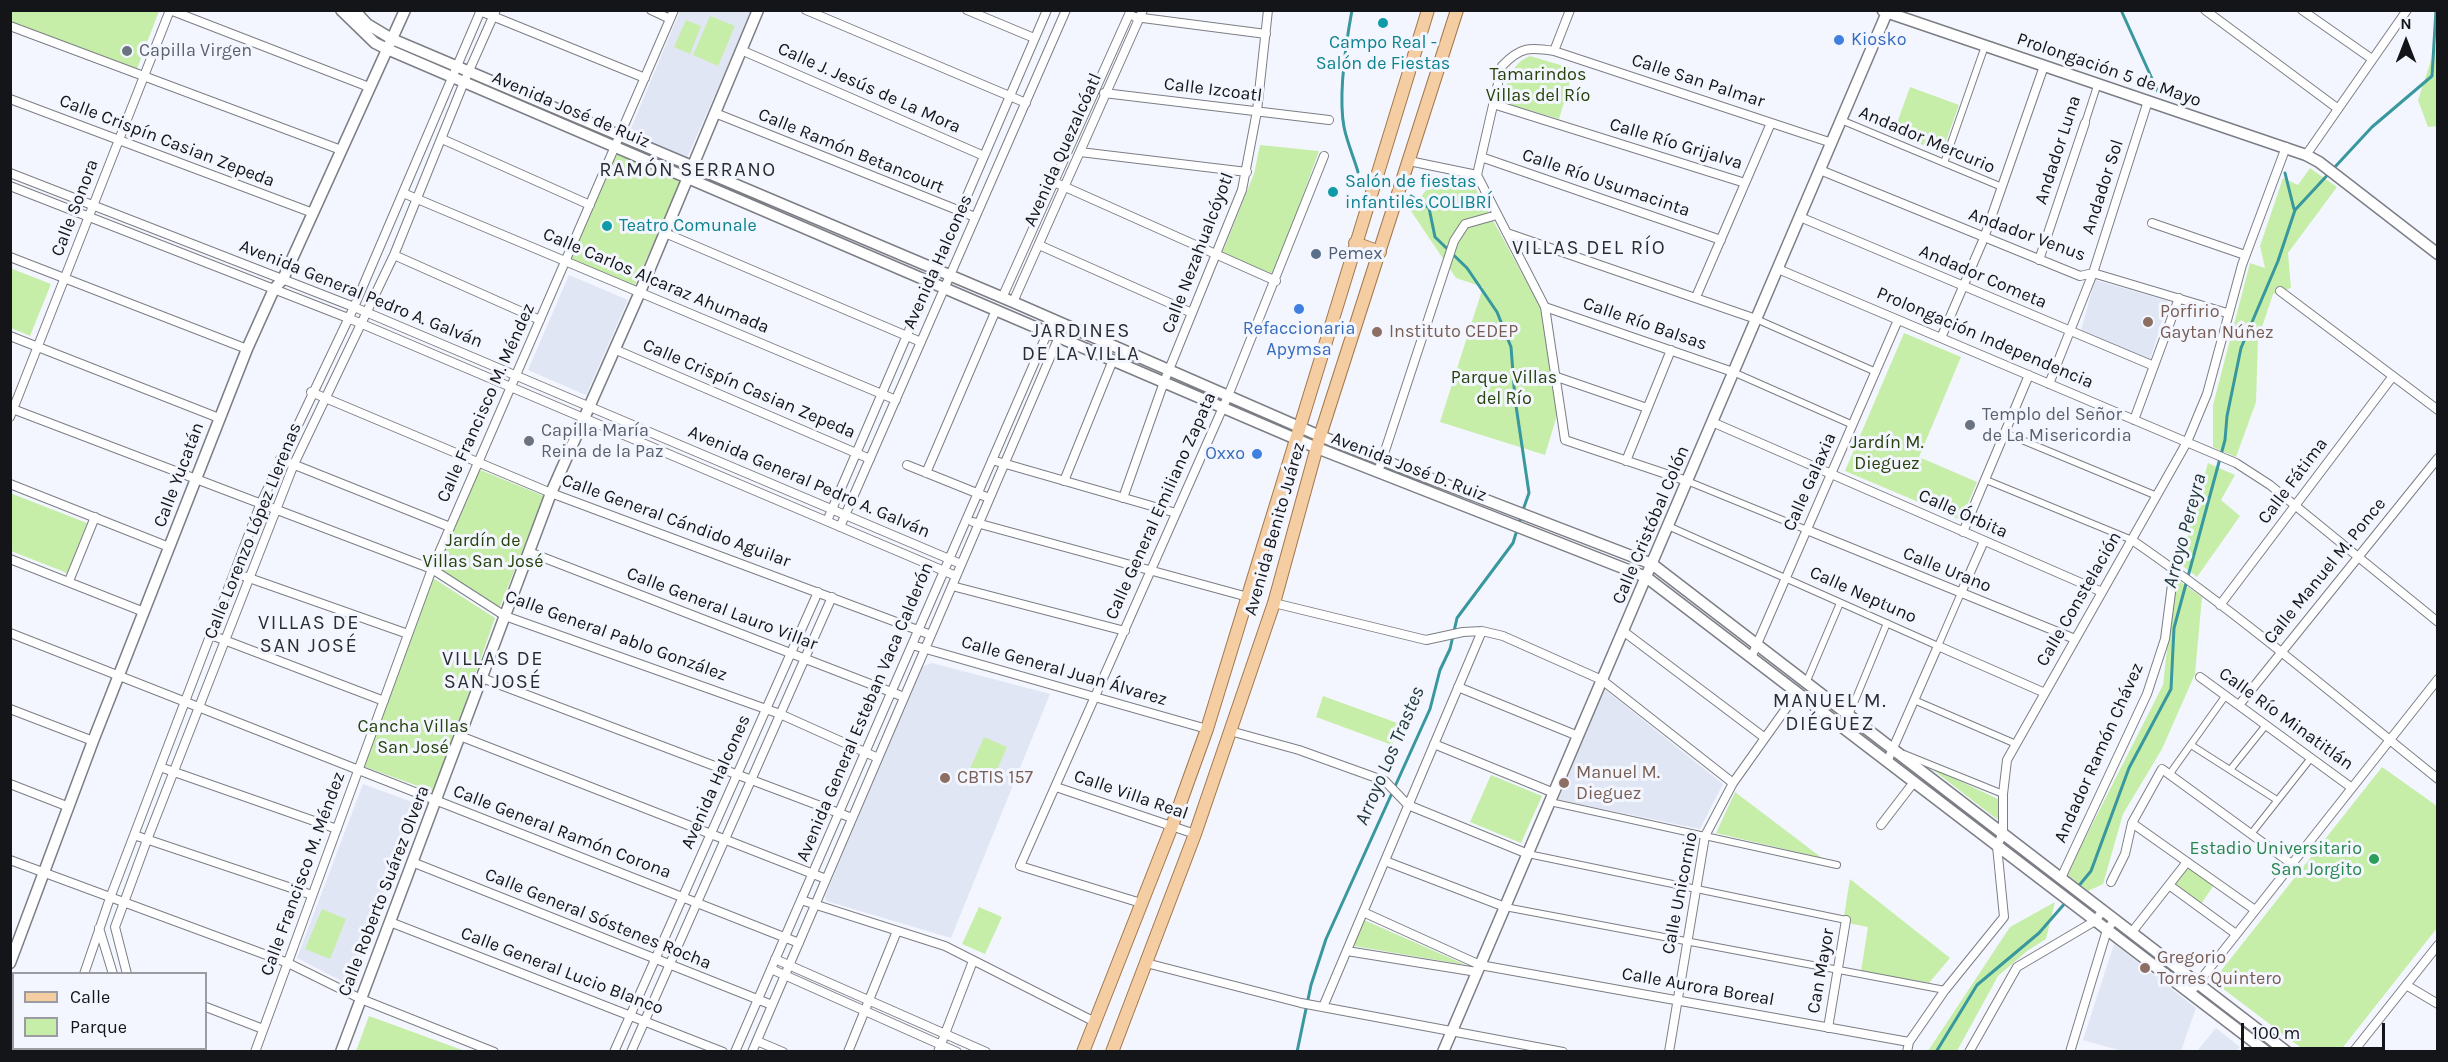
<!DOCTYPE html>
<meta charset="utf-8">
<style>
body{margin:0}
#map{position:relative;width:2448px;height:1062px;overflow:hidden;background:#f3f6fe;font-family:Karla,sans-serif}
canvas{display:block}
.frame{position:absolute;inset:0;border:12px solid #141518;pointer-events:none}
.legend{position:absolute;left:12px;top:972px;width:195px;height:78px;box-sizing:border-box;background:#f3f6fe;border:2px solid #9a9ca2;margin:0;padding:8px 10px;list-style:none;font-size:18px;color:#141518}
.legend li{display:flex;align-items:center;gap:12px;height:30px}
.legend b{width:30px;border:2px solid #9a9ca2}
.north{position:absolute;left:2376px;top:12px;width:60px;height:60px;-webkit-text-stroke:4px #f3f6fe;paint-order:stroke;rotate:0deg;font-size:16px;font-weight:700;line-height:24px;text-align:center;color:#141518}
.north::after{content:'';display:block;margin:auto;width:21px;height:27px;background:#141518;clip-path:polygon(50% 0,100% 100%,50% 72%,0 100%)}
.scale{position:absolute;left:2241px;top:1023px;width:144px;height:27px;box-sizing:border-box;border:3px solid #141518;border-top:0;padding-left:8px;font-size:18px;line-height:21px;white-space:nowrap;color:#141518;-webkit-text-stroke:4px #f3f6fe;paint-order:stroke}
</style>
<div id="map">
<canvas width="2448" height="1062"></canvas>
<div class="frame"></div>
<ul class="legend">
<li><b style="height:8px;background:#f5cda3"></b>Calle</li>
<li><b style="height:16px;background:#c6eea9"></b>Parque</li>
</ul>
<div class="north">N</div>
<div class="scale">100 m</div>
</div>
<script>
const context = document.querySelector('canvas').getContext('2d');
context.lineJoin = 'round';
function paint(path, color) { context.fillStyle = color; context.fill(path, 'evenodd'); }
function strokePath(path, color, width, dash) { context.strokeStyle = color; context.lineWidth = width; context.lineCap = dash ? 'butt' : 'round'; context.setLineDash(dash || []); context.stroke(path); }
function drawText(font, color, halo, rows, align = 'center') {
  context.font = font + ' Karla,sans-serif'; context.lineWidth = 6; context.setLineDash([]); context.textBaseline = 'middle'; context.strokeStyle = halo; context.fillStyle = color; for (const [text, x, y, turn = 0] of rows) {
    context.save(); context.translate(x, y); context.rotate((+turn || 0) * Math.PI / 180); context.textAlign = isNaN(turn) ? turn : align; if (halo) context.strokeText(text, 0, 0); context.fillText(text, 0, 0); context.restore();
  }
}
const built = new Path2D(`
 M680,11H752L687,158L629,133Z
 M569,275L628,300L586,395L528,370Z
 M2095,280L2168,301L2150,360L2081,330Z
 M932,663L1050,694L951,938L826,901L825,896L921,667Z
 M1603,688L1723,784L1700,829L1558,800Z
 M363,784L420,805L351,986L297,958Z
 M2114,944L2196,1008L2181,1051H2122L2083,1040Z
 M2216,1028L2240,1047L2236,1051H2197Z`);
const green = new Path2D(`
 M10,11L156,10L159,11L137,69L11,22Z
 M710,16L735,26L718,66L693,55Z
 M686,20L701,26L690,54L674,47Z
 M2437,42V126L2428,127L2418,100Z
 M1530,56L1574,69L1559,119L1502,102C1508,82 1509,65 1530,56Z
 M1910,87L1959,105L1942,152L1893,134Z
 M1260,145L1319,151L1274,275L1222,254L1254,174Z
 M616,154L681,181L634,287L570,259Z
 M2310,168L2337,187L2288,253L2291,288L2273,294L2258,339L2256,402L2236,457L2213,447V405L2250,263L2265,268L2260,246L2283,178L2298,185Z
 M1444,178L1476,189L1544,314L1558,412L1545,455L1440,422L1483,287L1456,278L1411,211L1429,186Z
 M10,268L51,284L30,336L11,328Z
 M1904,333L1961,357L1919,457L1977,482L1961,520L1845,471Z
 M2208,463L2235,475L2221,500L2240,516L2197,577L2180,564Z
 M478,469L544,496L499,609L437,567Z
 M10,493L87,523L67,573L11,551Z
 M433,578L495,618L434,792L363,766Z
 M2175,578L2202,597L2195,674L2162,749L2123,814L2103,884L2088,891L2067,874L2163,685Z
 M1323,696L1400,724L1392,745L1316,717Z
 M984,737L1007,747L991,783L968,773Z
 M1928,766L1998,799V820Z
 M2382,767L2437,806V928L2340,1051H2305L2213,981Z
 M1491,775L1542,796L1521,843L1470,822Z
 M1735,792L1822,858L1716,833Z
 M2187,866L2214,885L2201,904L2174,884Z
 M1850,879L1950,958L1929,983L1861,971L1868,927L1843,922Z
 M2055,902L2046,939L2027,951L1998,976L1957,1051H1928L2010,927Z
 M979,907L1002,917L985,954L962,944Z
 M322,909L346,919L330,959L305,949Z
 M1364,920L1466,965L1354,946Z
 M369,1016L465,1051H356Z`);
const stream = new Path2D(`
 M1352,10C1346,43 1338,95 1344,127C1347,142 1354,158 1358,172
 M2121,10L2158,92
 M2285,173L2294,209
 M1411,196L1429,208L1435,237L1467,268L1497,312L1511,347L1515,399L1529,493L1523,510
 M2077,888L2091,871L2129,768L2171,689L2174,628L2225,440L2227,416L2241,348L2278,261L2295,210L2372,127L2432,76L2436,10
 M1297,1052L1311,985L1326,939L1430,709L1440,670L1450,649L1457,618L1513,543L1521,517
 M1936,1052L1977,985L2039,933L2066,902`);
const pedestrian = new Path2D(`
 M1841,120L2002,187
 M2085,123L2098,83
 M1944,163L1985,46
 M1756,319L1876,372
 M1733,372L1853,425
 M2005,433L2157,496
 M1986,480L2132,540
 M1687,481L1807,530
 M1668,526L1938,646L1961,593
 M1806,683L1840,603
 M1914,700L2016,744
 M1849,715L1887,623
 M2191,745L2277,800
 M1904,754L2003,794
 M2230,770L2266,725
 M2169,775L2226,695
 M1550,802L1837,865
 M2251,834L2311,758
 M1528,854L1846,920
 M1505,907L1945,990`);
const minor = new Path2D(`
 M170,10L369,87
 M651,10L670,19
 M806,10L1026,103
 M967,10L1034,38
 M2205,10L2337,108
 M2302,10L2372,59
 M480,11L645,78
 M1135,17L1266,34
 M10,26L341,150
 M741,50L984,156
 M1554,51L1570,10
 M1104,93L1329,120
 M10,99L313,213
 M1493,104L1745,183
 M715,113L975,217
 M442,139L590,205
 M1080,152L1247,172
 M2306,155L2407,10
 M1481,157L1721,240
 M1409,161L1477,175
 M1820,170L2080,276L2093,273L2227,313
 M10,173L354,307L961,564
 M1477,175L1502,66C1520,47 1529,47 1554,51L1832,143
 M1477,175L1545,307L1565,440L1687,481
 M1054,182L1276,281
 M10,186L348,318L956,576
 M403,193L896,400
 M1800,217L2154,366
 M2152,223L2245,255
 M665,233L921,342
 M1507,233L1756,319
 M1039,245L1192,313
 M394,255L540,320
 M10,257L247,349
 M2039,260L2085,123
 M1778,269L2236,463L2270,485L2438,622
 M2280,291L2438,410
 M1696,297L1771,123
 M1002,298L1131,10
 M1013,302L1143,10
 M1545,307L1733,372
 M10,336L219,418
 M1941,338L1984,238L2044,66
 M614,349L870,459
 M1557,377L1647,408
 M2049,384L2093,273L2148,101
 M311,392L551,493L931,635
 M10,408L432,569L505,616L780,714L878,758
 M10,417L170,10
 M2134,420L2179,298
 M1712,422L2102,592
 M280,459L450,527
 M992,460L1176,513
 M1626,461L1671,350
 M907,465L989,498
 M1378,472L1454,241L1465,224L1497,215
 M926,473L996,310
 M1064,481L1113,360
 M10,484L169,547
 M1123,498L1164,382L1242,190L1257,111L1268,10
 M827,521L1047,10
 M973,522L1248,597
 M840,527L1066,10
 M1807,530L2075,639
 M1963,532L2029,375
 M2132,540C2238,613 2337,698 2438,779
 M529,552L904,697
 M10,559L144,612
 M235,573L408,634
 M69,581L95,517
 M952,586L1125,631
 M1961,593L1984,541
 M1274,603L1426,640L1463,632L1482,631L1503,636L1602,680L1733,783
 M2220,605L2393,376
 M1623,631L1765,738
 M10,633L799,943
 M211,635L384,701
 M912,645L1207,729
 M1751,658L1898,320
 M2200,677L2352,788
 M482,678L852,818
 M1458,687L1578,736
 M2239,705L2438,458
 M10,709L93,741
 M1230,731L1299,750L1385,781L1408,805L1528,854
 M460,736L826,879
 M1434,744L1554,793
 M1887,762L1938,646L2045,693
 M160,767L337,829
 M10,784L69,807
 M1056,787L1195,834
 M2132,823L2255,910
 M1881,825L1914,782
 M134,835L312,895
 M10,860L288,963L361,999L494,1052
 M1385,861L1505,907
 M412,862L772,1005
 M2061,878L2147,694L2165,639L2174,569
 M2111,882L2125,854L2132,823L2162,769L2292,864
 M2169,885L2236,934
 M801,900L945,946L1095,1022
 M1141,903L1020,866L1228,396L1324,156
 M1363,912L1480,965L1909,1042
 M390,922L723,1052
 M99,928L113,974
 M2132,932L2187,862
 M1347,951L1477,972
 M775,959L986,1052
 M1146,963L1301,1003L1563,1052
 M771,969L957,1052
 M84,974L110,898L260,505L354,307L481,10
 M127,974L115,927L147,840L294,464L394,255L464,82L496,10
 M2406,985L2438,1004
 M2190,993L2438,679
 M206,1007L263,1029
 M1323,1007L1482,631
 M1828,1028L1846,920
 M757,1041L783,1052
 M57,1052L58,1048
 M129,1052V1048
 M143,1052L144,1048
 M255,1052L432,569L674,10
 M614,1052L818,592
 M631,1052L832,597
 M735,1052L1053,320
 M752,1052L1064,325
 M848,1052L897,931
 M938,1052L973,961
 M1669,1052L1705,836L1733,783L1797,693
 M1907,1052L1909,1042L1945,990L2004,917L1997,846L2003,833V794L2007,760L2187,442L2207,394L2242,265L2286,147
 M1969,1052L2017,967L2095,921L2103,910
 M2070,1052L2107,930L2115,919
 M2353,1052L2438,945`);
const tertiary = new Path2D(`
 M341,10L375,43L387,49L1317,448L1646,577L2267,1052
 M354,10L367,24L392,39L1013,302L1320,436L1652,564L2287,1052
 M1883,11L2306,155L2319,162L2438,254
 M10,963L93,741L247,349L274,289L283,279L405,10
 M341,1052L551,493L640,292L758,10
 M1443,1052L1888,10`);
const primary = new Path2D(`
 M1355,243L1380,252
 M1083,1052L1172,826L1207,729L1428,10
 M1112,1052L1195,834L1274,603L1320,436L1457,10`);
const markers = [
 [1383,23,6,"#0f9aa8"],
 [1839,40,6,"#3f7fe0"],
 [127,51,6,"#6b7280"],
 [1333,192,6,"#0f9aa8"],
 [607,226,6,"#0f9aa8"],
 [1316,254,6,"#5c6f8a"],
 [1299,309,6,"#3f7fe0"],
 [2148,322,6,"#8d6e63"],
 [1377,332,6,"#8d6e63"],
 [1970,425,6,"#6b7280"],
 [529,441,6,"#6b7280"],
 [1257,454,6,"#3f7fe0"],
 [945,778,6,"#8d6e63"],
 [1564,783,6,"#8d6e63"],
 [2374,859,6,"#2e9e5b"],
 [2145,968,6,"#8d6e63"]
];
const shopNames = [
 ["Kiosko",1851,40],
 ["Refaccionaria",1299,329,"center"],
 ["Apymsa",1299,350,"center"],
 ["Oxxo",1245,454,"right"]
];
const cultureNames = [
 ["Campo Real -",1383,43,"center"],
 ["Salón de Fiestas",1383,64,"center"],
 ["Salón de fiestas",1345,182],
 ["infantiles COLIBRÍ",1345,203],
 ["Teatro Comunale",619,226]
];
const worshipNames = [
 ["Capilla Virgen",139,51],
 ["Templo del Señor",1982,415],
 ["de La Misericordia",1982,436],
 ["Capilla María",541,431],
 ["Reina de la Paz",541,452]
];
const streetNames = [
 ["Prolongación 5 de Mayo",2109,70,19],
 ["Calle San Palmar",1698,81,18],
 ["Calle J. Jesús de La Mora",869,88,24],
 ["Calle Izcoatl",1213,90,7],
 ["Avenida José de Ruiz",571,110,23],
 ["Andador Mercurio",1927,140,23],
 ["Calle Crispín Casian Zepeda",167,141,21],
 ["Calle Río Grijalva",1676,144,17],
 ["Avenida Quezalcóatl",1063,150,-66],
 ["Andador Luna",2058,150,-72],
 ["Calle Ramón Betancourt",851,151,22],
 ["Calle Río Usumacinta",1606,183,19],
 ["Andador Sol",2103,187,-72],
 ["Calle Sonora",75,208,-69],
 ["Andador Venus",2027,235,20],
 ["Calle Nezahualcóyotl",1198,253,-69],
 ["Avenida Halcones",938,262,-66],
 ["Andador Cometa",1983,277,23],
 ["Calle Carlos Alcaraz Ahumada",656,281,23],
 ["Avenida General Pedro A. Galván",361,294,22],
 ["Calle Río Balsas",1645,324,19],
 ["Prolongación Independencia",1985,338,23],
 ["Calle Crispín Casian Zepeda",749,389,23],
 ["Calle Francisco M. Méndez",486,403,-66],
 ["Avenida José D. Ruiz",1409,467,21],
 ["Calle Yucatán",179,475,-69],
 ["Calle Fátima",2293,481,-53],
 ["Avenida General Pedro A. Galván",809,482,23],
 ["Calle Galaxia",1810,482,-66],
 ["Calle General Emiliano Zapata",1161,506,-66],
 ["Calle Órbita",1963,514,24],
 ["Calle General Cándido Aguilar",676,521,20],
 ["Calle Cristóbal Colón",1651,525,-67],
 ["Avenida Benito Juárez",1275,529,-74],
 ["Calle Lorenzo López Llerenas",253,531,-68],
 ["Calle Urano",1947,570,22],
 ["Calle Manuel M. Ponce",2325,571,-51],
 ["Calle Neptuno",1863,595,24],
 ["Calle Constelación",2079,599,-60],
 ["Calle General Lauro Villar",722,609,21],
 ["Calle General Pablo González",616,636,20],
 ["Calle General Juan Álvarez",1064,671,16],
 ["Avenida General Esteban Vaca Calderón",865,712,-67],
 ["Calle Río Minatitlán",2286,719,36],
 ["Andador Ramón Chávez",2099,753,-66],
 ["Avenida Halcones",716,782,-66],
 ["Calle Villa Real",1131,795,19],
 ["Calle General Ramón Corona",562,832,21],
 ["Calle Francisco M. Méndez",303,874,-70],
 ["Calle Roberto Suárez Olvera",384,891,-69],
 ["Calle Unicornio",1680,893,-79],
 ["Calle General Sóstenes Rocha",598,919,22],
 ["Calle General Lucio Blanco",562,971,21],
 ["Can Mayor",1821,971,-80],
 ["Calle Aurora Boreal",1698,987,10]
];
const parkNames = [
 ["Tamarindos",1538,75],
 ["Villas del Río",1538,96],
 ["Parque Villas",1504,378],
 ["del Río",1504,399],
 ["Jardín M.",1887,443],
 ["Dieguez",1887,464],
 ["Jardín de",483,541],
 ["Villas San José",483,562],
 ["Cancha Villas",413,727],
 ["San José",413,748]
];
const serviceNames = [
 ["Pemex",1328,254]
];
const educationNames = [
 ["Porfirio",2160,312],
 ["Gaytan Núñez",2160,333],
 ["Instituto CEDEP",1389,332],
 ["Manuel M.",1576,773],
 ["Dieguez",1576,794],
 ["CBTIS 157",957,778],
 ["Gregorio",2157,958],
 ["Torres Quintero",2157,979]
];
const leisureNames = [
 ["Estadio Universitario",2362,849],
 ["San Jorgito",2362,870]
];
const neighbourhoodNames = [
 ["RAMÓN SERRANO",688,170],
 ["VILLAS DEL RÍO",1589,248],
 ["JARDINES",1081,331],
 ["DE LA VILLA",1081,354],
 ["VILLAS DE",309,623],
 ["SAN JOSÉ",309,646],
 ["VILLAS DE",493,659],
 ["SAN JOSÉ",493,682],
 ["MANUEL M.",1830,701],
 ["DIÉGUEZ",1830,724]
];
const waterNames = [
 ["Arroyo Pereyra",2185,531,-75],
 ["Arroyo Los Trastes",1390,756,-67]
];
paint(built, '#e1e6f5');
paint(green, '#c6eea9');
strokePath(stream, '#39979e', 3);
strokePath(pedestrian, '#7c7e85', 8);
strokePath(minor, '#7c7e85', 10);
strokePath(tertiary, '#7c7e85', 13);
strokePath(primary, '#a2774b', 14);
strokePath(pedestrian, '#fff', 6);
strokePath(minor, '#fff', 8);
strokePath(tertiary, '#fff', 10);
strokePath(primary, '#f5cda3', 12);
for (const [x, y, r, color] of markers) { const dot = new Path2D(); dot.arc(x, y, r, 0, 2 * Math.PI); context.fillStyle = color; context.fill(dot); strokePath(dot, '#f3f6fe', 2); }
drawText('18px', '#366cbe', '#f3f6fe', shopNames, 'left');
drawText('18px', '#0d838f', '#f3f6fe', cultureNames, 'left');
drawText('18px', '#5b616d', '#f3f6fe', worshipNames, 'left');
drawText('18px', '#141518', '#f3f6fe', streetNames);
drawText('18px', '#27420b', '#f3f6fe', parkNames);
drawText('18px', '#4e5e75', '#f3f6fe', serviceNames, 'left');
drawText('18px', '#785e54', '#f3f6fe', educationNames, 'left');
drawText('18px', '#27864d', '#f3f6fe', leisureNames, 'right');
context.letterSpacing = '1.5px';
drawText('20px', '#2b2d33', '#f3f6fe', neighbourhoodNames);
context.letterSpacing = '0px';
drawText('italic 20px', '#1f3637', '#f3f6fe', waterNames);
</script>
